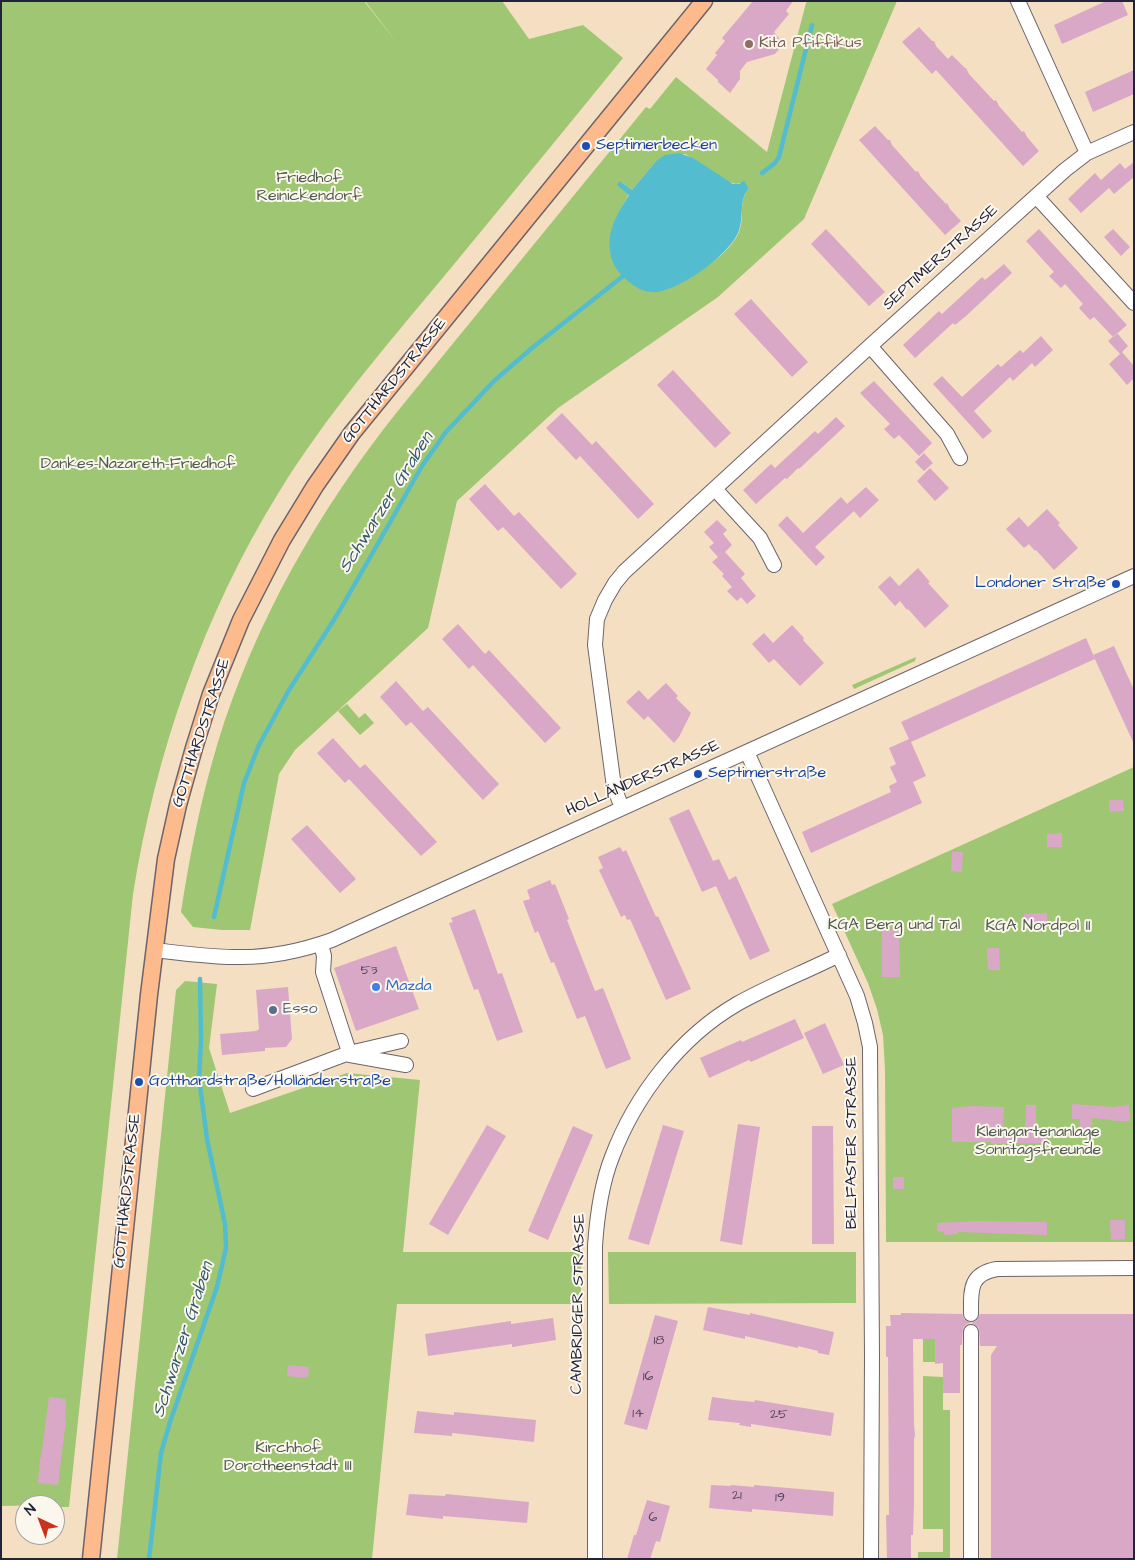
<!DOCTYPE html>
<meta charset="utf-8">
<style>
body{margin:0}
#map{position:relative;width:1135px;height:1560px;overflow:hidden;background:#f4dfc2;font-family:"Architects Daughter",sans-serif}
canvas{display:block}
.frame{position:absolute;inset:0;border:2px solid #22223b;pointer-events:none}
.north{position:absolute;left:15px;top:1495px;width:50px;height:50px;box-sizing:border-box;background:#fbf7ec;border:1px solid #a4a2a5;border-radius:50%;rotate:317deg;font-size:14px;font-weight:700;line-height:20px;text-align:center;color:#22223b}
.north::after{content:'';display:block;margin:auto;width:18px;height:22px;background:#c8321e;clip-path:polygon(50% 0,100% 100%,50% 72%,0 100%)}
</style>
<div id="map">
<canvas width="1135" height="1560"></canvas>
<div class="frame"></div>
<div class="north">N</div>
</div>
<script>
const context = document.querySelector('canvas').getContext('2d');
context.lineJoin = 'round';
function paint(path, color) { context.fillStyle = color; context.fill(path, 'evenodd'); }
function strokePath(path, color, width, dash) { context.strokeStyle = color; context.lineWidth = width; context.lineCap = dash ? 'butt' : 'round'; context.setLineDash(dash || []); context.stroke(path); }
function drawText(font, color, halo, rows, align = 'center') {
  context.font = font + ' "Architects Daughter",sans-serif'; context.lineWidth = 4; context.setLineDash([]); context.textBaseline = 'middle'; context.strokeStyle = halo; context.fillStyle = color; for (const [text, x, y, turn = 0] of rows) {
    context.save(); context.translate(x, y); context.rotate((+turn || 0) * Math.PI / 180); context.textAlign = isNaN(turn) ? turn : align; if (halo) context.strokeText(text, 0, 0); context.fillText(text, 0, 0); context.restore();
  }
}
const green = new Path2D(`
 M1,1H364L398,44L365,1H502L529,39L583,25L623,58C563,132 502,206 441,280C384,348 326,416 279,492C203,615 156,752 133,894L69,1507H55V1505L1,1506Z
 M808,1H897L804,219L718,297L558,408L457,501L428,628L295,750L279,774L250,930H222L193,927L181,912C190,854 201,798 218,742C255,622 319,510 397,412L646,107L650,109L676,77L767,152L806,3ZM685,154L729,182L736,184L741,183L749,189C738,198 745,218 739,232C732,249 711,264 696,274C667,293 640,303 619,268C615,261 610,255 610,247C609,228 619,211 629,194L620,181L632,190L656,161Z
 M916,657L915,661L854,689L852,685Z
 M347,704L359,718L365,713L374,723L360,735L338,711Z
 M1134,767V1242H886L885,1069L883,1035L877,1009L868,983L832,904Z
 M185,981L217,984L209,1048L230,1113L347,1073L420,1080L403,1252H581V1304H397L372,1559H117L176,990Z
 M608,1252H856V1303L609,1304Z
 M923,1339H936L943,1356H935V1362H923Z
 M923,1376L943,1377V1410H950V1559H918V1552H943V1529H923Z`);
const water = new Path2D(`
 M679,153L693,158L733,184H739L744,181L749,189C738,197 745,222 737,235C725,257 686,285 662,291C652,294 641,291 633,285C621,276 612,267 610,251C607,230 618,212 629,195L617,185L620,181L632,190L656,161L665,155Z`);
const stream = new Path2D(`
 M762,173L775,163L779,157L812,25
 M214,917L244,783L259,745L289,690L337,615L372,554L422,466L446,432L494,381L532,348L627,273
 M149,1559L161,1453L170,1422L217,1287L226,1248L225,1224L207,1139L199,1078L201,1041L200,979`);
const building = new Path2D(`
 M753,1H793L786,11L789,14L774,32L781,41V47L775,54L747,62L740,71V79L730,93L718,82V80L706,69L717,55L715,53L725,41L722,38Z
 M1106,1H1122L1128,15L1062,44L1054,25Z
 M919,27L932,41H934L936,46L948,59L952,55L965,68H966L969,74L994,101L996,100L999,106L1022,132L1024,131L1027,137L1039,151L1023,166L936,70L932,74L902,42Z
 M1134,70V94L1093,112L1085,92Z
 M875,126L888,140H890L892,145L916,172L918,171L921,177L946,204L947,203L950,209L961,221L945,235L859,140Z
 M1134,162V177L1114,194L1109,188L1081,213L1068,199L1095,173L1101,180L1120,163L1125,169Z
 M826,229L885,292L869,306L811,244Z
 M1039,229L1127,325L1113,337L1094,317L1090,320L1079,308L1083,304L1065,284L1061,288L1049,276L1054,272L1026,241Z
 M1113,229L1130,247L1121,256L1104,237Z
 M1004,264L1012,273L966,316L955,325L953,323L915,358L903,345L939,311L942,314L982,277L985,280Z
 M751,299L808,362L792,377L734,314Z
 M1117,333L1128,346L1120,354L1108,341Z
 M1041,336L1053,350L1035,367L1032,363L1013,381L1010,377L974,411L992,431L983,439L933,384L942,376L962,397L998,364L1001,367L1020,350L1023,353Z
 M1122,352L1134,366V378L1127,385L1109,364Z
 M673,370L731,433L715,448L657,385Z
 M874,381L932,443L919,456L899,435L894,439L884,429L890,424L860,393Z
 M562,413L592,445L596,441L654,504L638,519L580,456L576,460L546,428Z
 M836,417L845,426L799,469L798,468L787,479L785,478L756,504L743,490L771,464L775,468L815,431L818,434Z
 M924,453L933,463L924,471L915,462Z
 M930,468L949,488L935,501L917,481Z
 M485,484L514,516L519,512L577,574L561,589L503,527L498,531L469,499Z
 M866,487L879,500L860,518L853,510L854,511L815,547L825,557L816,566L778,525L787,516L803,533L841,497L847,504Z
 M1047,509L1060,523L1058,525L1078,548L1054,570L1036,550L1035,551L1029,544L1024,548L1006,529L1019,517L1028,527Z
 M717,520L727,530L723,534L732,545L725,552L745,574L741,578L756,596L747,604L741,597L737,601L727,591L732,587L722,576L724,574L712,562L718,557L709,547L714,543L704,532Z
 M918,568L930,582L928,583L949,606L925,628L908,609L907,610L900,601L895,606L878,587L890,576L899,586Z
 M458,624L485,654L489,650L561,728L545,743L473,665L469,669L442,639Z
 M792,625L804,638L803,640L824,663L800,686L774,659L769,663L752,644L764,633L773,643Z
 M1086,638L1095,659L911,742L926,776L913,782L922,803L811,853L802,832L891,792L889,786L897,782L890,767L896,764L889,748L909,739L901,722Z
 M1114,646L1134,690V744L1093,655Z
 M396,681L423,711L428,707L499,784L483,800L411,722L406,726L380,697Z
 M666,683L678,696L676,698L691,713L679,737L674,743L648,716L644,720L626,702L639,690L648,700Z
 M333,738L360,768L365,764L437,842L421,856L349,779L345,783L317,753Z
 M1109,800H1123L1124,811L1110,812Z
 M689,809L713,861L719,859L729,880L736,876L770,951L750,960L716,886L702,892L669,818Z
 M307,825L356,879L340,893L291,839Z
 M1062,833V847H1047V834Z
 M620,847L623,852L626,850L656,917L658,916L691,989L666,1000L630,919L627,920L625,915L621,917L599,870L603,868L598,857Z
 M952,852H963L962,872L951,871Z
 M550,880L552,885L555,884L569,919L567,920L595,991L603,988L631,1059L606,1069L585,1016L577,1019L554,962L551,963L538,931L535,933L523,901L530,899L527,890Z
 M475,909L498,974L502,973L523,1032L497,1041L478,989L474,990L449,923L453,922L451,918Z
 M1047,913V924L1024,925V914Z
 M882,930H899L900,977H882Z
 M396,946L419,1009L356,1031L334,968Z
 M987,948H999L1000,970H988Z
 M288,987L292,1039L286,1047L265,1048V1051L222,1055L220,1034L256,1031L259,1029L256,990Z
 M795,1019L804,1038L751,1062L749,1060L709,1078L700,1058L741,1040L742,1042Z
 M825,1023L844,1065L823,1074L804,1033Z
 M1072,1104L1113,1107L1129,1105L1130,1121H1113V1120L1092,1118V1135H1079L1080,1119H1072Z
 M1026,1105H1036V1130L1048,1131L1047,1143L991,1144V1142H952V1108L971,1106L1004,1107L1003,1132L1025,1131Z
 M738,1124L760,1127L742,1245L720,1241Z
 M487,1125L506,1136L448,1235L429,1224Z
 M663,1125L684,1131L649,1245L628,1239Z
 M573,1126L593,1135L548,1240L528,1231Z
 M812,1126H833L834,1244H812Z
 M893,1177H904V1189H893Z
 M1110,1220H1125V1239L1111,1240Z
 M976,1221L1047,1222V1235L958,1232V1234L944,1235V1232L937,1231V1223Z
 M708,1307L750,1315V1313L834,1332L829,1355L818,1353V1351L798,1346V1348L745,1336V1339L703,1330Z
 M901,1313L962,1314L964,1319L971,1323L976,1321L980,1314H1134V1559H991V1355L997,1346H980L979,1328L976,1325L971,1323L967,1324L963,1328L962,1345H960V1393H943V1363L935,1364V1339H913L914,1424L915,1436L914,1439V1504L913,1535H911V1559H887L886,1515H889L888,1357H886V1326H891L890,1315H901Z
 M655,1315L678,1321L647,1430L624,1424Z
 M553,1318L556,1340L512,1347V1344L428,1356L425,1334L511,1321V1324Z
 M288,1365L309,1367L308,1378L287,1376Z
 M49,1397L66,1399L65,1419L66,1420L58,1485L38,1483L40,1458H41Z
 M712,1397L733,1400L754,1402L755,1400L834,1413L831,1436L751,1424V1427L739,1425L740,1423L708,1420Z
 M417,1411L454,1415V1412L536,1420L534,1442L452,1433V1436L414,1433Z
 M711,1485L731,1486V1485L754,1487V1485L834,1492L833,1516L752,1509V1512L709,1508Z
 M409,1494L445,1496L446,1494L529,1502L527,1523L443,1516V1519L406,1515Z
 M647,1500L670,1506L660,1542L656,1541L650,1559H627L634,1535H636Z`);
const minor = new Path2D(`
 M1018,1L1087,153
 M1036,196L1134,303
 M870,346L947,434L960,458
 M715,489L760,538L774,565
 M747,752L857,996L865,1023L870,1047L872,1357L871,1559
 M622,808L614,787L595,645L597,619L605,600L615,583L624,572L870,346L1065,170L1087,153L1134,132
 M321,944L324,956L323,972L350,1055L406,1065
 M154,950C180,953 208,957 234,957C268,958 301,951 332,940L1134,576
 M253,1089L349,1053L401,1041
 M971,1314C971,1290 969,1274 997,1269L1134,1268
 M595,1559V1246C597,1216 601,1185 612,1157C635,1096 680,1037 737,1004C769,986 805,972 839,955
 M971,1559V1332`);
const major = new Path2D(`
 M91,1559L149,995L166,859L178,805L194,748L211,694L241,620L282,540L315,486L352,433L704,1`);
const markers = [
 [749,44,5,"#8d6e63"],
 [586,146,5,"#1a4fb4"],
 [1116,584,5,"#1a4fb4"],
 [698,774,5,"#1a4fb4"],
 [376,987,5,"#3f7fe0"],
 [273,1010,5,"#5c6f8a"],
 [139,1082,5,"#1a4fb4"]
];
const numberNames = [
 ["53",369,971],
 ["18",659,1341],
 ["16",648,1377],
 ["14",638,1414],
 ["25",779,1415],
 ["21",737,1496],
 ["19",780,1498],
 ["6",653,1518]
];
const educationNames = [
 ["Kita Pfiffikus",759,44]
];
const transitNames = [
 ["Septimerbecken",596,146],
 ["Londoner Straße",1106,584,"right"],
 ["Septimerstraße",708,774],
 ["Gotthardstraße/Holländerstraße",149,1082]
];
const parkNames = [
 ["Friedhof",309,179],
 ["Reinickendorf",309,197],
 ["Dankes-Nazareth-Friedhof",138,465],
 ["KGA Berg und Tal",894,926],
 ["KGA Nordpol II",1038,927],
 ["Kleingartenanlage",1038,1133],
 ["Sonntagsfreunde",1038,1151],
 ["Kirchhof",288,1449],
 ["Dorotheenstadt III",288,1467]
];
const streetNames = [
 ["SEPTIMERSTRASSE",941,258,-42],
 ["GOTTHARDSTRASSE",395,381,-51],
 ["GOTTHARDSTRASSE",202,733,-72],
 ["HOLLÄNDERSTRASSE",643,779,-24],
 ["BELFASTER STRASSE",853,1143,-90],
 ["GOTTHARDSTRASSE",128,1191,-84],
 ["CAMBRIDGER STRASSE",579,1304,-89]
];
const shopNames = [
 ["Mazda",386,987]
];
const serviceNames = [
 ["Esso",283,1010]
];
const waterNames = [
 ["Schwarzer Graben",387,503,-58],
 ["Schwarzer Graben",184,1340,-72]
];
paint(green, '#9fc672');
paint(water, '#53bdcf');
strokePath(stream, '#53bdcf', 4.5);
paint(building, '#d9a8c7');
strokePath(minor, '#6c646a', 16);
strokePath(major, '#6c646a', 19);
strokePath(minor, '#fff', 14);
strokePath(major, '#fcba8d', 16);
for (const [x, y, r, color] of markers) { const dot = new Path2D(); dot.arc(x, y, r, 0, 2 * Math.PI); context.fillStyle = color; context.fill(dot); strokePath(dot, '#fbf7ec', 2); }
drawText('14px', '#50445e', null, numberNames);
drawText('16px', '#785e54', '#fbf7ec', educationNames, 'left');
drawText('16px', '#164399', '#fbf7ec', transitNames, 'left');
drawText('16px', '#4e5b4e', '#fbf7ec', parkNames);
drawText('16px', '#22223b', '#fbf7ec', streetNames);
drawText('16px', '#366cbe', '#fbf7ec', shopNames, 'left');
drawText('16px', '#4e5e75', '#fbf7ec', serviceNames, 'left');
drawText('italic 18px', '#33586f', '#fbf7ec', waterNames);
</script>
